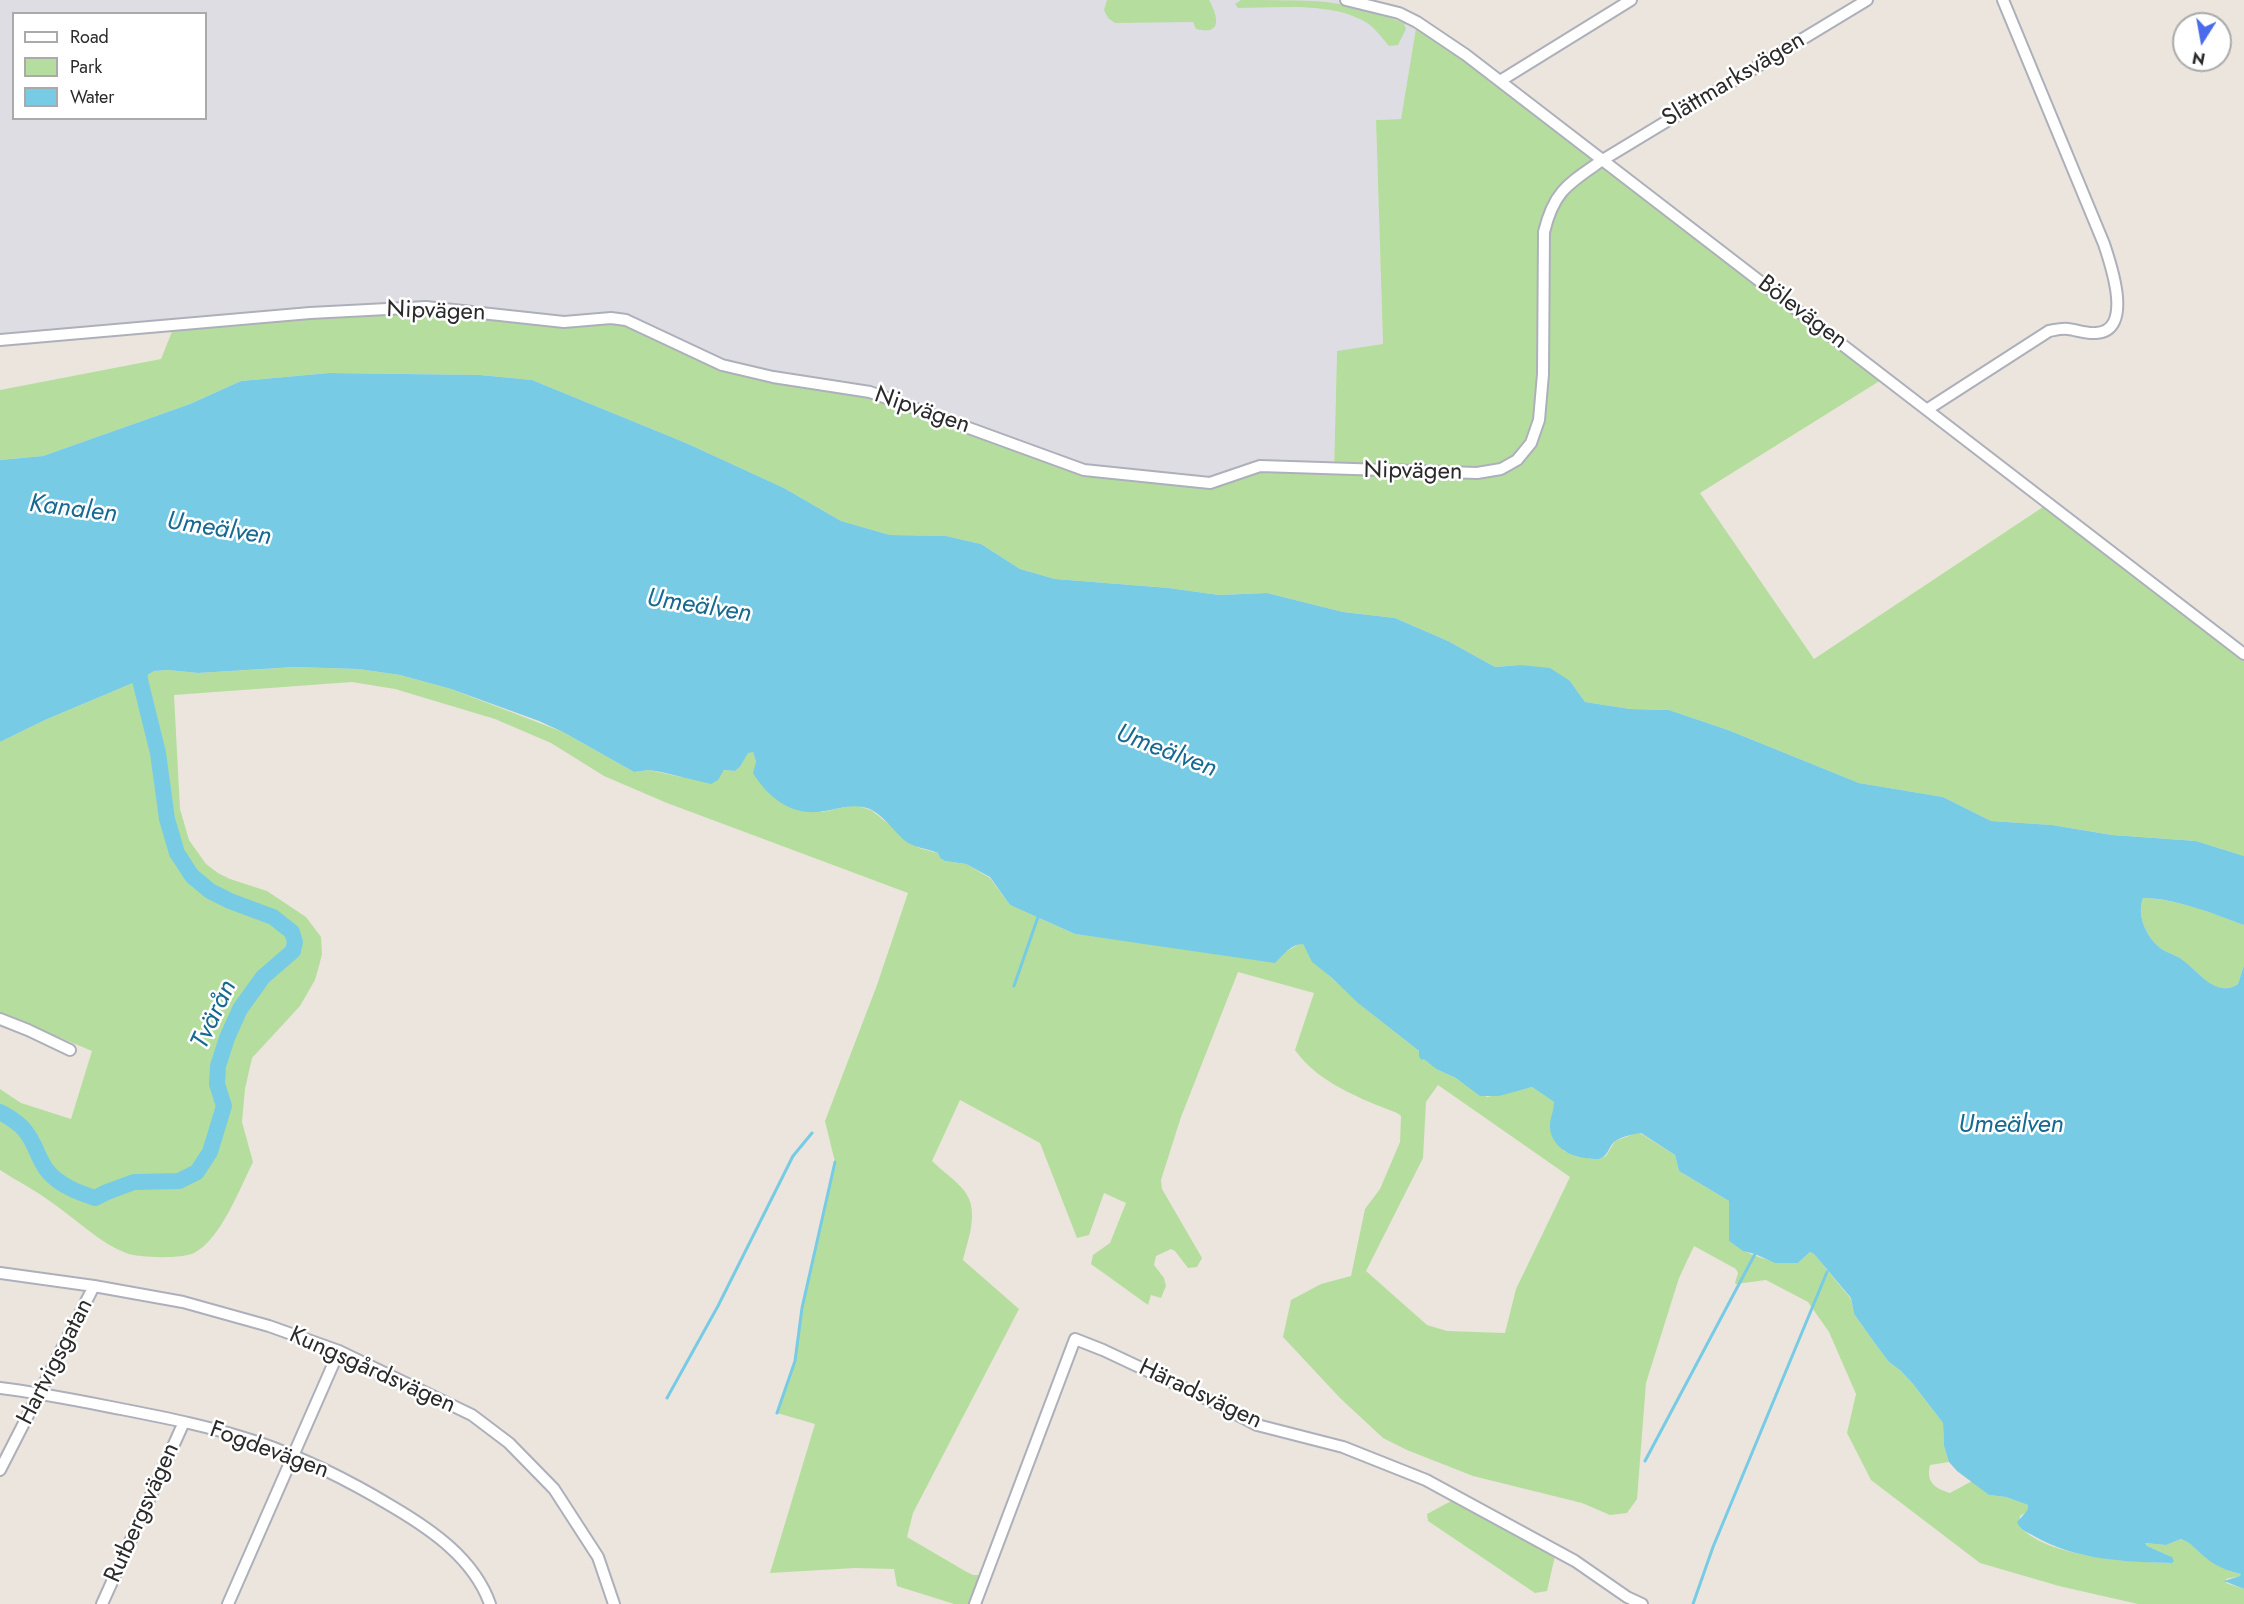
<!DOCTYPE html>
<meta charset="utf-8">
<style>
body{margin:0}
#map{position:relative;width:2244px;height:1604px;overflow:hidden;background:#ebe5dd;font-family:Jost,sans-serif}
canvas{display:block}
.legend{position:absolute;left:12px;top:12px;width:195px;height:108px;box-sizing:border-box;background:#fff;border:2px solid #aaa;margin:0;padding:8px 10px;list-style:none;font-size:18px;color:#2a2a2a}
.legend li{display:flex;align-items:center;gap:12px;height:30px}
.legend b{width:30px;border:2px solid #aaa}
.north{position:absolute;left:2172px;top:12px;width:60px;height:60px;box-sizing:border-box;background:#fff;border:2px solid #aaa;border-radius:50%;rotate:191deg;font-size:16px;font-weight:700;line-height:24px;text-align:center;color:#2a2a2a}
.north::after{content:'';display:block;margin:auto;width:21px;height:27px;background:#496bec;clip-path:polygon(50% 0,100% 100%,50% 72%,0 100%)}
</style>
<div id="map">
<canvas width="2244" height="1604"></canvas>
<ul class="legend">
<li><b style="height:8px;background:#fff"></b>Road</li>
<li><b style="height:16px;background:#b5de9e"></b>Park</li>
<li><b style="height:16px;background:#78cbe5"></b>Water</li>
</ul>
<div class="north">N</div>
</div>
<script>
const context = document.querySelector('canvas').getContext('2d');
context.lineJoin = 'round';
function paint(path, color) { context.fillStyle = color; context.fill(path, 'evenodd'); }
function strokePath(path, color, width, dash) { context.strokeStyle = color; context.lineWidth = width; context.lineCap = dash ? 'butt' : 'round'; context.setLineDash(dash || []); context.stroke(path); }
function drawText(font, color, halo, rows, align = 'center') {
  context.font = font + ' Jost,sans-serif'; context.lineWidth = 5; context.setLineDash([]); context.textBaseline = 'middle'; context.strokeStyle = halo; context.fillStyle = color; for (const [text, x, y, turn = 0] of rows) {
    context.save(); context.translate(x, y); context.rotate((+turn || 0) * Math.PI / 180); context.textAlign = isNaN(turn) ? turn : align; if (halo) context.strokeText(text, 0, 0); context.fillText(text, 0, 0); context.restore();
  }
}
const industrial = new Path2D(`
 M0,0H1345L1417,22L1401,119L1376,120L1383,345L1337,352L1334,470L1210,483L1084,470L773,377L564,322L473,311L0,340ZM14,14H206V118H14Z`);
const green = new Path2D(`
 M1107,0H1209C1218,16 1223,36 1196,29L1193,22L1115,23L1108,18L1104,10Z
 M1241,0C1265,0 1290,0 1315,1C1346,3 1375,12 1404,23L1406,29L1398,45L1389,46C1383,39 1377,31 1370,25C1336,1 1278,8 1238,8L1235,4Z
 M1417,22L1886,377L1700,493L1814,659L2049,503L2244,654V856L2196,841L2112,835L2052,825L1991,821L1943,797L1859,783L1728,730L1669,710L1630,709L1585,702L1570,681L1520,665L1495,667L1448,641L1395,618L1343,612L1267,593L1219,595L1169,588L1055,579L1020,569L981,544L946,536L890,535L841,521L784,488L686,443L532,380L480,375L329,373L241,381L190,404L43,456L0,460V390L161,359L175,324L426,307L517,318H611L722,365L870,392L1084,470L1210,483L1260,466L1334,470L1337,351L1383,344L1376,120L1401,119Z
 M296,667L358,669L400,675L451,689L563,732L634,772L649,770L681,777L721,774L724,770L735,771L740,767L748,752H753L756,762L822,812L854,805L871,810L919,848L938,853L940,858L945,861L966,864L990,878L1010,905L1075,934L1134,942L1287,951L1299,944H1303C1314,965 1318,964 1333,979C1360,1005 1390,1028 1419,1051V1057L1424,1058L1436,1069L1456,1078L1487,1097L1532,1087L1554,1102V1113L1550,1126L1564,1151L1577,1157L1599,1159L1606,1156L1615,1141L1634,1134L1640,1133L1675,1155L1679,1171L1729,1201V1241C1750,1257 1772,1263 1798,1263L1810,1252L1814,1254L1851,1299L1854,1314L1879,1349L1889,1362L1901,1371L1913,1384L1943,1423L1944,1446L1949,1462L1930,1465C1926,1482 1934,1488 1950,1493L1972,1481L1989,1495L2006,1497L2028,1505L2027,1512L2020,1516L2019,1526C2048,1558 2130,1562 2172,1563V1557L2147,1546L2145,1543L2166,1545L2181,1539C2206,1549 2210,1568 2241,1574V1576L2226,1579V1583L2244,1589V1604H2138L2059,1586L1980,1563L1871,1480L1847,1433L1856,1394L1829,1332L1808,1302L1766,1280L1736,1284L1735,1283L1738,1273L1736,1269L1694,1246L1679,1278L1646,1383L1637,1499L1627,1513L1610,1515L1582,1503L1473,1476L1407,1450L1383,1438L1340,1398L1283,1337L1291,1300L1321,1284L1351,1276L1365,1209L1380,1189L1400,1142L1401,1116L1397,1113C1361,1099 1317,1082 1295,1050L1314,993L1238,972L1181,1117L1161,1180L1162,1189L1202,1258L1197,1267L1188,1268L1175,1251L1171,1249L1156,1256L1154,1265L1164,1278L1166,1286L1161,1298L1151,1295L1148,1305L1091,1264L1093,1255L1110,1243L1126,1203L1104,1193L1089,1235L1077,1238L1040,1143L960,1100L932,1161C941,1170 952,1177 961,1187C981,1207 969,1236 963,1260L1019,1309L913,1513L907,1537L965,1571L973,1575H981L975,1604H954L897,1586L894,1569L855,1568L770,1573L815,1424L777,1413L795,1361L802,1308L835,1162L825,1121L877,985L908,893L667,803L604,776L551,743L495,719L395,689L352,682L174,695L180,809L189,840L206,864L218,873L230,879L267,891L306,917L321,937L322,954L319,966L315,980L300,1006L252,1058L245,1089L242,1122L253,1162C240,1188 221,1239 194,1253C183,1259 138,1258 126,1253C102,1244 79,1222 58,1207C40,1193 19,1182 0,1170V1089L21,1103L71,1119L92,1051L0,1013V742L45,720L140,680L154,671L168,670L198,673ZM1438,1085L1570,1177L1516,1289L1505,1333L1447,1331L1427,1325L1366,1271L1423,1158L1426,1102Z
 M2143,898C2177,899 2213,913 2244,925V965L2238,984C2214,999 2198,970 2180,958C2175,955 2168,953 2163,950C2147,939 2136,916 2143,898Z
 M1453,1500L1555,1556L1547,1591L1535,1593L1428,1521L1427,1514Z`);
const water = new Path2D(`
 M329,373L480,375L532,380L686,443L784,488L841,521L890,535L946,536L981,544L1020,569L1055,579L1169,588L1219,595L1267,593L1343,612L1395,618L1448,641L1495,667L1520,665L1550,668L1570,681L1585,702L1630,709L1669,710L1728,730L1859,783L1943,797L1991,821L2052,825L2112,835L2196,841L2244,856V925C2214,914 2175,898 2143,898C2136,916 2147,939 2163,950C2168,953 2175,955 2180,958C2198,970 2215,999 2238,984L2244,965V1589L2224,1581L2240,1576L2241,1574C2227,1571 2215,1566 2205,1557C2196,1550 2192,1543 2181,1539L2166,1545L2145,1543L2147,1546L2172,1557L2174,1561L2172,1563C2125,1562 2075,1560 2034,1536C2027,1532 2020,1530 2017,1522L2027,1511L2028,1505L2006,1497L1989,1495L1957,1471L1949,1462L1944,1446L1943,1423L1913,1384L1901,1371L1889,1362L1879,1349L1854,1314L1851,1298L1814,1254L1810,1252L1798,1263H1775L1755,1254L1743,1251L1729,1241V1201L1679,1171L1675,1155L1641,1133C1633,1134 1620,1137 1614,1142C1609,1147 1608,1154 1603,1157C1598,1161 1591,1158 1585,1158C1569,1157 1549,1144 1550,1125C1550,1118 1554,1110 1554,1102L1532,1087L1499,1096H1480L1456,1078L1436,1069L1424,1059L1422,1060L1419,1057V1051L1358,1003L1331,977L1312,962L1303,944C1291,944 1283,955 1275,963L1075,934L1010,905L990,877L966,864L945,861L940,858L938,853C926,848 914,848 904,840C893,830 884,816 870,809C854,803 841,808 825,811C793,817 769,799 753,773L756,762L753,752L748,753L740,767L735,771L724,770L718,780L711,784L661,772L649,770L634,772L563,732L539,721L451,689L400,675L358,669L295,667L198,673L168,670L154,671L140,680L45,720L0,742V460L43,456L190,404L241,381Z`);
const stream = new Path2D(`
 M1014,986L1038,917
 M667,1398L718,1306L793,1156L812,1133
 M777,1413L795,1361L802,1308L835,1162
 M1645,1461L1755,1254
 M1693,1604L1713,1547L1827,1272`);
const river = new Path2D(`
 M0,1112C9,1117 20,1123 26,1132C35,1143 38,1158 46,1169C58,1185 77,1192 95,1198L107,1192L134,1182L179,1181L197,1172L210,1152L224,1106L217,1084L218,1066L227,1038L240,1009L263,977L293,951L295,942L292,932L273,917L230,901L210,891L192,876L177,853L167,819L158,753L140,680L138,658`);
const minor = new Path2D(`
 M1346,0L1399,13L1417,22L1466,55L2244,654
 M1500,81L1631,0
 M0,340L310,313L426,307L564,322L611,318L626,320L722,365L773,377L870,392L1084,470L1210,483L1260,466L1477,473L1501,469L1517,460L1531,443L1539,420L1543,374L1544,232C1554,191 1568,184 1601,161L1867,0
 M1928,409L2049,331C2055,330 2062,328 2068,329C2077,330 2086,334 2096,333C2134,331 2111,265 2104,244L2003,0
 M0,1019L28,1030L70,1050
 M0,1273L94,1286L183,1302L269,1326L339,1351L472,1415L509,1443L554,1489L598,1557L614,1604
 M0,1388C41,1393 80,1401 121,1409C167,1418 213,1427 257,1442C304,1458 350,1481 393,1507C432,1530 474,1559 490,1604
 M0,1470L94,1286
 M102,1604L184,1422
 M228,1604L339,1351
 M975,1604L1075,1339L1103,1350L1201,1396L1257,1425L1343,1447L1426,1480L1575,1561L1627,1597L1642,1604`);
const streetNames = [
 ["Slättmarksvägen",1734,80,-31],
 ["Nipvägen",436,312,2],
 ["Bölevägen",1802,313,37],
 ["Nipvägen",922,411,19],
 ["Nipvägen",1413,472,1],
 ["Hartvigsgatan",56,1362,-63],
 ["Kungsgårdsvägen",372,1371,24],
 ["Häradsvägen",1200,1395,25],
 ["Fogdevägen",269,1451,20],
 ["Rutbergsvägen",143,1513,-66]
];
const waterNames = [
 ["Kanalen",73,510,7],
 ["Umeälven",219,530,9],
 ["Umeälven",699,607,9],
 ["Umeälven",1166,752,21],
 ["Tvärån",215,1015,-65],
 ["Umeälven",2011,1126]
];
paint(industrial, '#dfdde4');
paint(green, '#b5de9e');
paint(water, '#78cbe5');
strokePath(stream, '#78cbe5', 3);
strokePath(river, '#78cbe5', 16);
strokePath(minor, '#adb0ba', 14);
strokePath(minor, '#fff', 10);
drawText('24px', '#2a2a2a', '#fff', streetNames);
drawText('italic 26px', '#176991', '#fff', waterNames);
</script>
